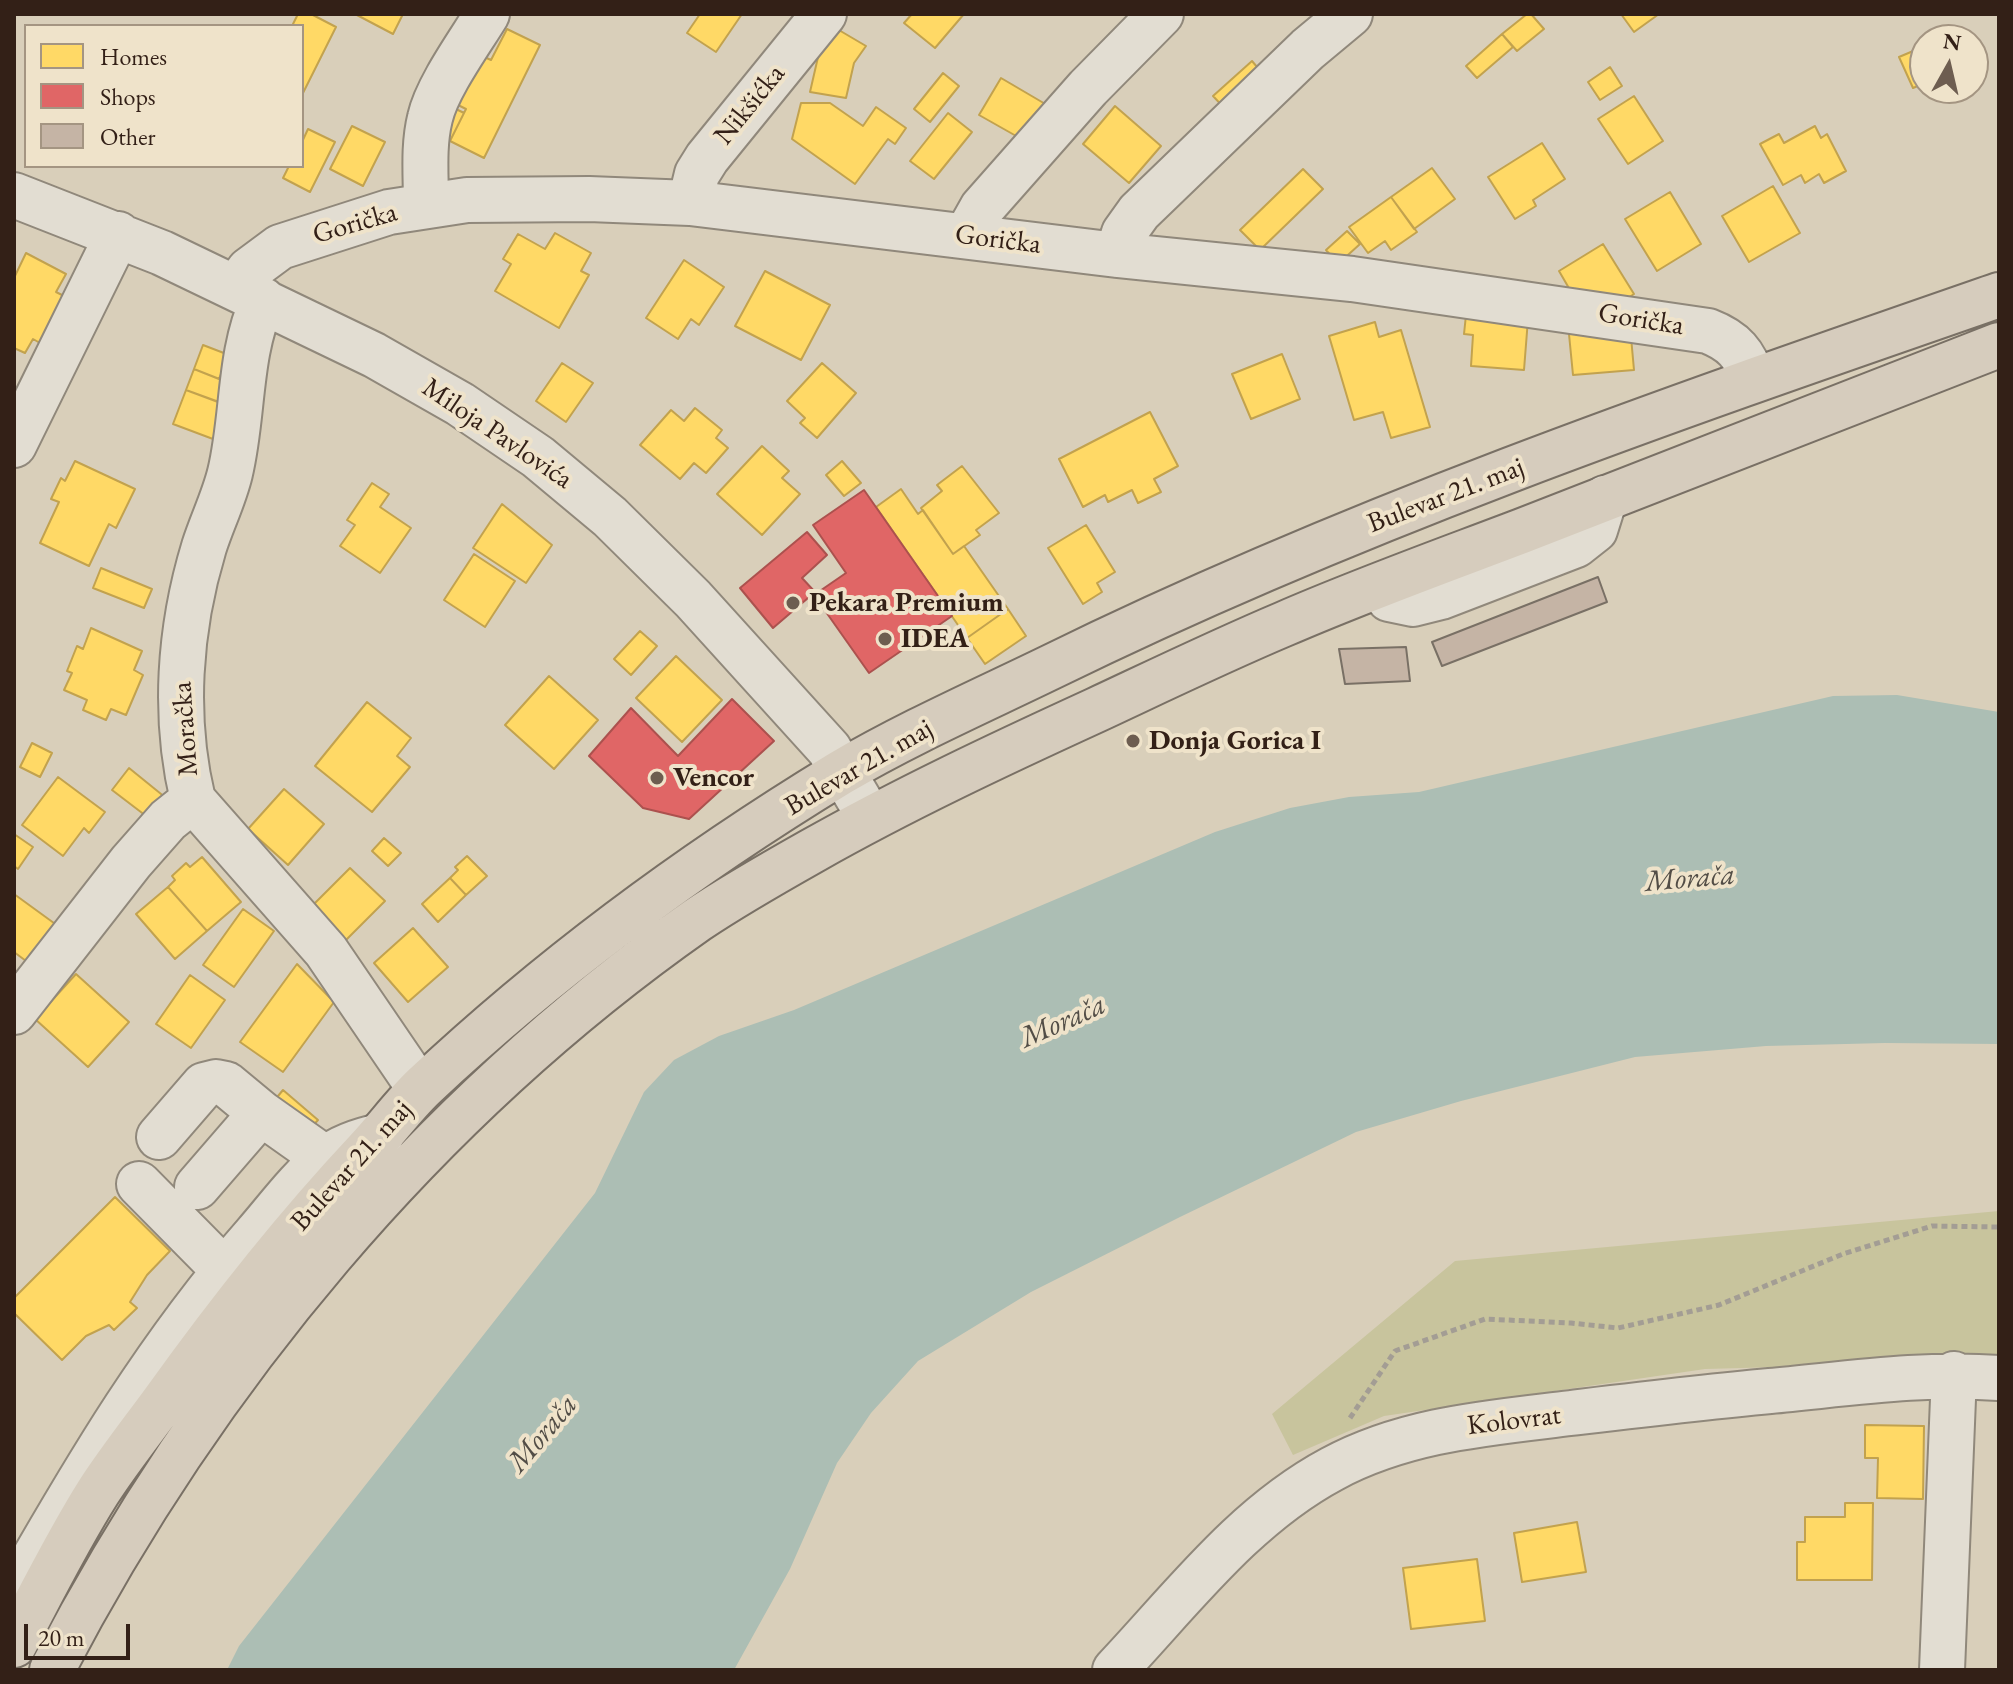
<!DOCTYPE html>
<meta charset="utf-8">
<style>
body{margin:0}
#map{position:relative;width:2013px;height:1684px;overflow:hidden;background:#d9cfba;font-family:"EB Garamond",serif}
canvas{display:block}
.frame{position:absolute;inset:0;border:16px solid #332017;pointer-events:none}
.legend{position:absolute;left:24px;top:24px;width:280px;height:144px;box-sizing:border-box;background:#efe3ca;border:2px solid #a49582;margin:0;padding:10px 14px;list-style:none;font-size:24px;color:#332017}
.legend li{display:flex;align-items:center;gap:16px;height:40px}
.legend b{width:40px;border:2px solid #a49582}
.north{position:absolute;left:1909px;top:24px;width:80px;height:80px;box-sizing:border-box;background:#efe3ca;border:2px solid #a49582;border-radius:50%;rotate:8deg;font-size:22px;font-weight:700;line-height:32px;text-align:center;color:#332017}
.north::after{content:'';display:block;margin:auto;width:28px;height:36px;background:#6d5d50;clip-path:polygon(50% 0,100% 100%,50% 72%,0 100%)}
.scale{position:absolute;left:24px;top:1624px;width:106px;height:36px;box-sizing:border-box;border:4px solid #332017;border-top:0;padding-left:10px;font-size:24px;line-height:28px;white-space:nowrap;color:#332017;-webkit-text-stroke:6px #efe3ca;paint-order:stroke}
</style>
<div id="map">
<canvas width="2013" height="1684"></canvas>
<div class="frame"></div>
<ul class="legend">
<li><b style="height:22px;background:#ffd966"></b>Homes</li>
<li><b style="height:22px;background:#e06666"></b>Shops</li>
<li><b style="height:22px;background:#c5b4a5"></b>Other</li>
</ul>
<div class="north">N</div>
<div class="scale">20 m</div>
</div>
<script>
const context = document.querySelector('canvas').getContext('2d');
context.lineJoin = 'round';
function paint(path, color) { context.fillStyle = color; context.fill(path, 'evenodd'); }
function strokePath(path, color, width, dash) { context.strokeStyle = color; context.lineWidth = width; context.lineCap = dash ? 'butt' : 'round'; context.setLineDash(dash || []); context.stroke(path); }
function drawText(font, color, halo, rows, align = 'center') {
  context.font = font + ' "EB Garamond",serif'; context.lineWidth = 8; context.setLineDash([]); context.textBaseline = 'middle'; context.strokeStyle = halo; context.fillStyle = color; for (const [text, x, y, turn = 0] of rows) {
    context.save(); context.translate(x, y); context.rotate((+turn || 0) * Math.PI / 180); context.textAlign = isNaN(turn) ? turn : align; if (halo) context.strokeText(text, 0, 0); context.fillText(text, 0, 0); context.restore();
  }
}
const green = new Path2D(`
 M1999,1211V1361L1705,1369L1384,1416L1293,1455L1272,1414L1455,1261Z`);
const water = new Path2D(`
 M1897,695L1999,712V1044L1885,1043L1766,1046L1635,1057L1461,1101L1356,1132L1180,1217L1031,1292L918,1361L871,1413L837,1463L790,1569L734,1670H227L239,1646L595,1193L644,1092L674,1060L719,1036L794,1010L1215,832L1290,808L1349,797L1419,792L1833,696Z`);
const homes = new Path2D(`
 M298,14H311L336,27L302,95V26H292Z
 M355,14H403L393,34Z
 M700,14H742L716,52L687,33Z
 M912,14H964L935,48L904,23Z
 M1527,14H1531L1544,29L1517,51L1502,34Z
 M1621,14H1659L1634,32Z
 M832,26L866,46L854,63L846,98L810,92L821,44Z
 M507,29L540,45L484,158L450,141L466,109L452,102L471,51L491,60Z
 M1502,34L1513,47L1477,78L1466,66Z
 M1925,46V83L1913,88L1899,57Z
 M1252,61L1268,80L1229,113L1213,96Z
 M1610,67L1622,86L1600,100L1588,82Z
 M943,73L959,86L930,122L914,109Z
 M1001,78L1047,105L1025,141L979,115Z
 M1634,96L1663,141L1628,164L1598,119Z
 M444,103L464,113L450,141L430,131Z
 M801,103H830L863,126L876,107L906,128L895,144L888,139L855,184L792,139Z
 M1115,106L1161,146L1129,183L1083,144Z
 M948,113L972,132L934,179L910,161Z
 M352,126L385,142L363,186L330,169Z
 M1815,126L1821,138L1827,134L1846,171L1824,183L1819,174L1805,183L1801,175L1783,185L1760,144L1779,134L1784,143Z
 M308,129L335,142L310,192L283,178L289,166H302V142Z
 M1542,143L1565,179L1533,200L1536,206L1515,219L1488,177Z
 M1432,168L1455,199L1414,229L1391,197Z
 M1303,169L1323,189L1260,250L1240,230Z
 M1773,186L1800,233L1749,262L1722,216Z
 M1670,192L1701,244L1657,271L1625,219Z
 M1391,197L1417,232L1391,250L1385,241L1368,253L1349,227Z
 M1347,231L1360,244L1338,264L1326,250Z
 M555,233L591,253L581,271L589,275L559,328L495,291L511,264L503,259L518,234L545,249Z
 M1603,244L1634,294L1613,308L1577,302L1559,271Z
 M26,253L66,274L56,292L64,296L40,343L33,339L25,353L14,348V278Z
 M684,260L724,287L699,325L691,319L678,339L646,318Z
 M765,271L830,305L801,360L735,326Z
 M1466,315L1528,319L1524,370L1471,366L1473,335L1464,334Z
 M1375,322L1379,337L1401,330L1430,427L1391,438L1383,412L1354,420L1329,336Z
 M1568,324L1631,337L1634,370L1573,375Z
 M203,345L229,355L219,379L194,369Z
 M1282,354L1300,399L1251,419L1232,374Z
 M562,363L593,383L566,422L536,401Z
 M822,363L856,393L817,438L800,423L805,418L787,401Z
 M194,369L227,382L219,402L186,390Z
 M186,390L226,405L213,439L173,424Z
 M695,408L722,430L716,438L728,448L706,473L694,463L680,479L640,445L671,410L684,421Z
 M1150,412L1178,466L1154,479L1161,492L1138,503L1132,490L1108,502L1105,495L1083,507L1059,459Z
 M762,446L789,471L782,478L800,494L762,535L717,494Z
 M75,461L135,489L116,528L109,524L89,566L40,543L59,502L51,499L61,478L65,481Z
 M842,461L861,483L844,496L826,475Z
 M962,466L999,513L976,530L980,535L953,554L921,508L942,491L937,485Z
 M372,483L389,494L380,507L411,528L380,573L340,546L355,525L347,520Z
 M901,489L918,514L923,510L953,554L964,546L1008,609L967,638L876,507Z
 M502,504L552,545L526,583L473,548Z
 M1086,525L1115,572L1097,583L1102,592L1083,604L1048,548Z
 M474,554L515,581L485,627L444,600Z
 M101,568L152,589L144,608L93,588Z
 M1008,609L1026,636L985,664L967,638Z
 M91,628L142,651L134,670L143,675L126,715L111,709L106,720L83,710L87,700L64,690L72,673L67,671L77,646L83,649Z
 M640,631L657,646L631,675L614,659Z
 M676,656L722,700L682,742L636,698Z
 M549,676L598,720L554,769L505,725Z
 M367,702L411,738L397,756L410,767L372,812L315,766Z
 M32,743L52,753L40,777L20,767Z
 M129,768L166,798L150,819L112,790Z
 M58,777L105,812L89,833L84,828L63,856L22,825Z
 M284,789L324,824L288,865L248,829Z
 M14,834L33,847L18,869L14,866Z
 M384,838L401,853L388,866L372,851Z
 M467,856L487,876L466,895L450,878L458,870L455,867Z
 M202,857L241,902L207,931L168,887L175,880L172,876L186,863L190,867Z
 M350,868L385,901L345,941L311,907Z
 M450,878L466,895L438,922L422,904Z
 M168,887L207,931L175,959L136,914Z
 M14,894L58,926L30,964L14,952Z
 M243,909L274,931L234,987L203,965Z
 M413,928L448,967L408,1002L374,963Z
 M297,964L334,1002L283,1072L240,1042Z
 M76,974L129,1022L88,1067L35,1019Z
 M190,975L225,1000L191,1048L156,1024Z
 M283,1090L318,1120L302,1138L268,1108Z
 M115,1197L170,1251L147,1275L130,1302L137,1308L114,1330L109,1325L86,1336L62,1360L14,1313V1298Z
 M1865,1425L1924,1426L1923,1499L1877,1498L1878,1458H1865Z
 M1845,1503H1873L1872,1580H1797V1542H1805V1517H1845Z
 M1577,1522L1586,1572L1522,1582L1514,1533Z
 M1477,1559L1485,1621L1411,1629L1403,1568Z`);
const shops = new Path2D(`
 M864,490L952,616L869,673L814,595L846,573L813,525Z
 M807,532L827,555L802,578L815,592L773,628L740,588Z
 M732,699L774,741L689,819L643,808L589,756L631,708L678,756Z`);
const building = new Path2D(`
 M1598,577L1607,602L1442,666L1432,642Z
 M1406,647L1410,681L1345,684L1339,649Z`);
const path = new Path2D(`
 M1350,1418L1395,1351L1485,1319L1571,1323L1618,1328L1719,1305L1843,1254L1932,1226L1999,1227`);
const minor = new Path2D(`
 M14,195L162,253L374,355L460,404L538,457L610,517L693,599L829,749L870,818
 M690,203L697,174L707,158L824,14
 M426,205C426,176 423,146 430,118C437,87 470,42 487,14
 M970,236L973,224L982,208L1088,88L1161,14
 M1117,255L1124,233L1139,212L1308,49L1350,14
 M236,288L249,270L280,247L389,212L467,200L589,199L690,203L1117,255L1352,279L1708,331C1734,341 1745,354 1753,380
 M263,300C238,355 244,415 230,473C224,498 212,522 204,547C179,629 173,717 193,800L326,951L420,1089
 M14,445L118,234
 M1380,586L1389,599L1413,604L1441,597L1576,545L1595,530L1605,498
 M14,1012L131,862L168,820L193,800
 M159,1137L204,1085L216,1082L226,1084L261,1113L326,1159
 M139,1184L224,1270
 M197,1187L261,1113
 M14,1593C86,1467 159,1344 255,1235C277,1210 299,1179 325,1159C342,1146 360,1140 381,1136
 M1115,1670C1182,1599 1244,1516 1332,1469C1406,1429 1489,1423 1571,1413C1638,1405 1704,1397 1770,1391C1846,1384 1923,1372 1999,1378
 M1942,1670L1954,1374`);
const major = new Path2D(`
 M14,1645C41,1594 67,1541 98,1492C118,1461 141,1432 163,1402C226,1314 292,1230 366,1151C386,1130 403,1106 424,1086C551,967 692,863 840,773C908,733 981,701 1051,667C1356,517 1679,406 1999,295
 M52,1670C205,1376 425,1111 697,920C734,895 773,873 812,851C904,799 1000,754 1096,710C1158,681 1220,651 1284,624C1362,590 1443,561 1522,531C1681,469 1840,407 1999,345`);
const markers = [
 [793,603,8,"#6d5d50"],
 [885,639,8,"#6d5d50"],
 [1133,741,8,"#6d5d50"],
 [657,778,8,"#6d5d50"]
];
const streetNames = [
 ["Nikšićka",750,105,-51],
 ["Gorička",355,224,-16],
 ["Gorička",998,240,7],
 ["Gorička",1641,320,9],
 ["Miloja Pavlovića",497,434,34],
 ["Bulevar 21. maj",1446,496,-21],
 ["Moračka",186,729,-94],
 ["Bulevar 21. maj",859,768,-30],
 ["Bulevar 21. maj",352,1166,-48],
 ["Kolovrat",1514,1421,-7]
];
const poiNames = [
 ["Pekara Premium",809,603],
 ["IDEA",901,639],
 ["Donja Gorica I",1149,741],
 ["Vencor",673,778]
];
const waterNames = [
 ["Morača",1690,879,-5],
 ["Morača",1063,1022,-24],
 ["Morača",543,1434,-50]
];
paint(green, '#c8c49d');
paint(water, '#acbeb4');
paint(homes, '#ffd966');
strokePath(homes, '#c2a24e', 2);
paint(shops, '#e06666');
strokePath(shops, '#ac514e', 2);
paint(building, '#c5b4a5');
strokePath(building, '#797065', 2);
strokePath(minor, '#90887b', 48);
strokePath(major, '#797065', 48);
strokePath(path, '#a39d94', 5, [6, 4]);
strokePath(minor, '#e2ddd2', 44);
strokePath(major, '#d6ccbd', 44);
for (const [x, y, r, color] of markers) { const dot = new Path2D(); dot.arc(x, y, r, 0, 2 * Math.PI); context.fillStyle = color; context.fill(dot); strokePath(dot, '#efe3ca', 3); }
drawText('28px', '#332017', '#efe3ca', streetNames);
drawText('bold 28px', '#332017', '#efe3ca', poiNames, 'left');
drawText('italic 30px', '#524d46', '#efe3ca', waterNames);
</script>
